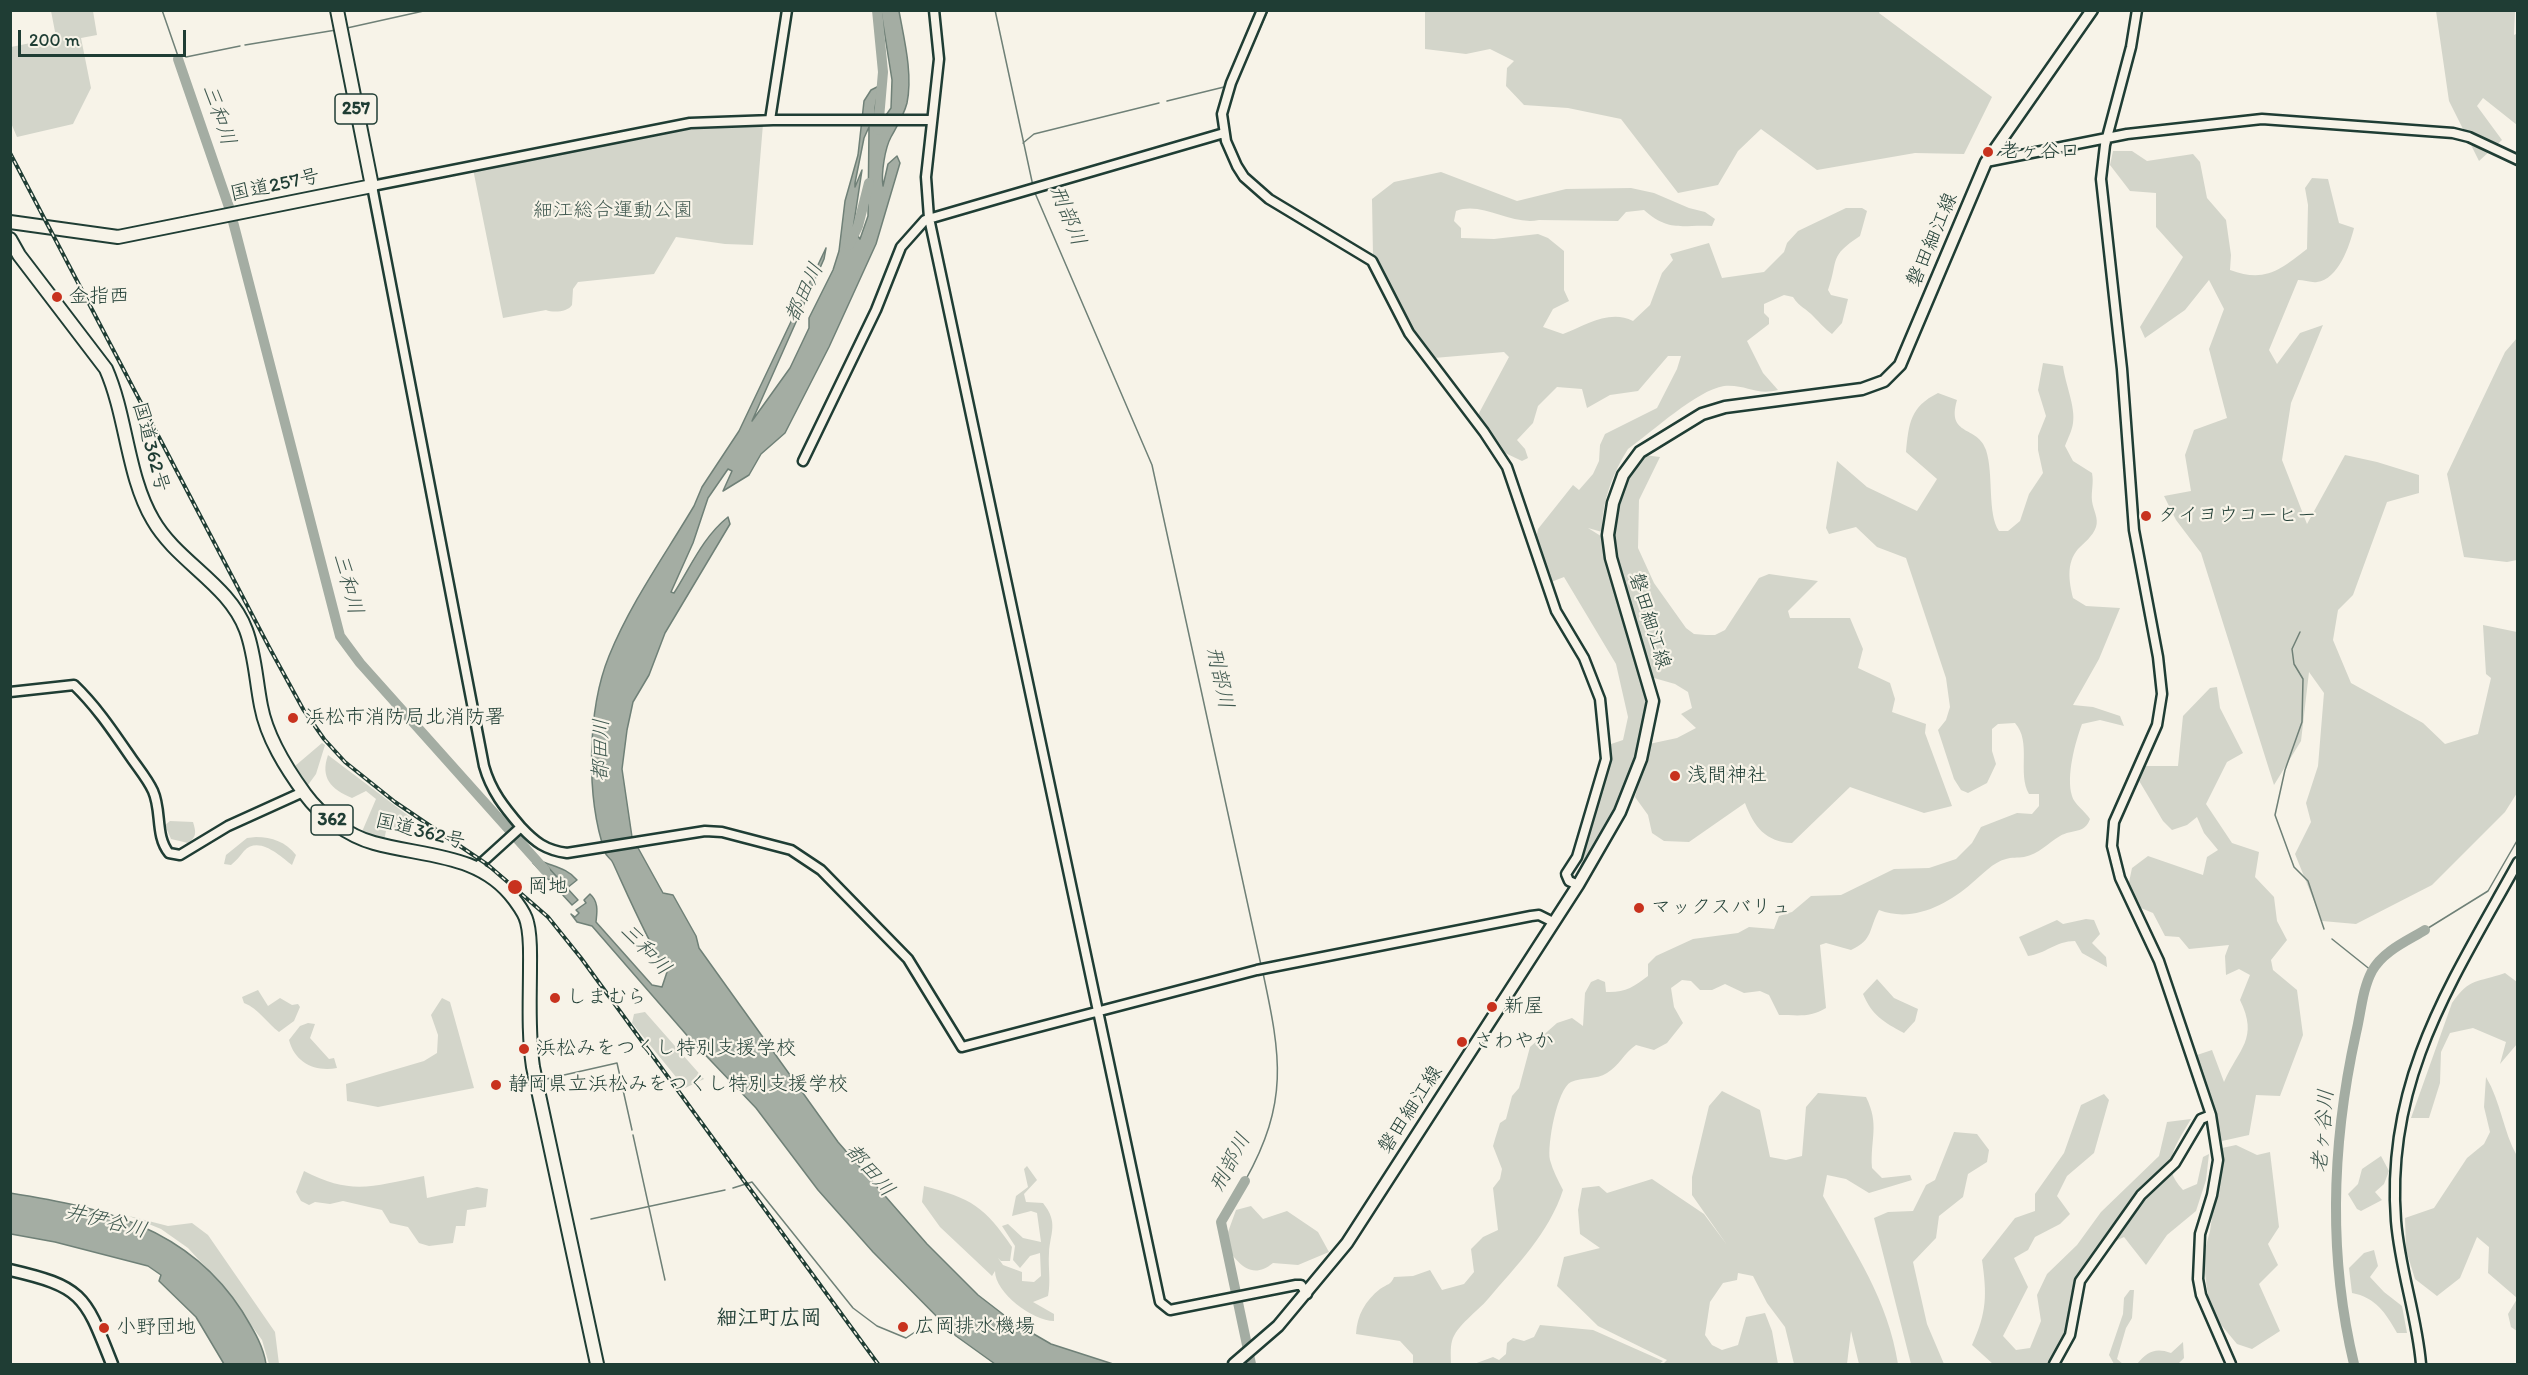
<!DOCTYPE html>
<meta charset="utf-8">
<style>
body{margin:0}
#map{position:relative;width:2528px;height:1375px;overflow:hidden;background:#f7f3e8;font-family:Itim,sans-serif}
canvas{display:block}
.frame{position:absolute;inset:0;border:12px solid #1f3d34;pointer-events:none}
.scale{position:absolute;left:18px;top:30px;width:168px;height:27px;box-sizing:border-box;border:3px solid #1f3d34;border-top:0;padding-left:8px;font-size:18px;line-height:21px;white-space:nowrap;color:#1f3d34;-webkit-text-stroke:4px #f7f3e8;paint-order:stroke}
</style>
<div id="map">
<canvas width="2528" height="1375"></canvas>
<div class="frame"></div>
<div class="scale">200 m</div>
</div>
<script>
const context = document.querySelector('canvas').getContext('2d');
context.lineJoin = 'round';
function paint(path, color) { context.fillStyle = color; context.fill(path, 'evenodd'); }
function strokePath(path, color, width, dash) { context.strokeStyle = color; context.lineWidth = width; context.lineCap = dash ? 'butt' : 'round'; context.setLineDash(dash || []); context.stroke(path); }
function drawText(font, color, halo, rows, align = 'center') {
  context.font = font + ' Itim,"Klee One",sans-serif'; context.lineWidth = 4.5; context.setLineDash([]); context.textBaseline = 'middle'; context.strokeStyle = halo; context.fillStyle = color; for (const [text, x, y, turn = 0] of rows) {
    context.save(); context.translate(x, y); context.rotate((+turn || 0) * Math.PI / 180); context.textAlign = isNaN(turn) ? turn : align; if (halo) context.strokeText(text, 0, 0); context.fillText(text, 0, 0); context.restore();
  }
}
const green = new Path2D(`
 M51,11H93L97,35L81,38L91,88L73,124L17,137L11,123V47L55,38L57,42Z
 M1425,11H1880L1879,13L1992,97L1964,154L1915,153L1817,170L1761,129L1738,151L1718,185L1678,193L1621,119L1568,108L1524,105L1506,86L1507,68L1514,61L1490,49L1466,54L1425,49Z
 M2436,11H2515L2514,35L2518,33L2517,125L2483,98L2477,106L2502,140L2479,161L2449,101Z
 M763,124L753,245L725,244L676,237L654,274L578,282L573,289L572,305C568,312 553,313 546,310L503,318L473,169C569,151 666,126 763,124Z
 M2113,151H2132L2147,161L2193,154L2200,162L2207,198L2226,220L2231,255L2230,270C2265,283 2280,270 2307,249L2308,205L2305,188L2312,178L2328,179L2339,223L2354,228C2350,245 2338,280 2317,282C2312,283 2304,280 2298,280L2269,350L2277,364L2300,333L2323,325L2291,403L2282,460L2307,524L2345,455L2377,462L2419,475V493L2387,502L2353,595L2338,610L2333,640L2351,683L2423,723L2445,744L2478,734L2491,678L2486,674L2483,625L2517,632V793L2505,812L2432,885L2356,924L2322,921L2295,854L2311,822L2306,803L2318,766L2324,693L2309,672L2301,741L2274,785L2201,553L2176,520L2164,496L2191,491L2185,455L2194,430L2227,418L2209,349L2224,309L2209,280L2185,310L2145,338L2140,327L2183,257L2156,227V193L2130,191L2110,165Z
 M1441,172L1517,201L1566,189L1631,188L1654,193L1689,208L1705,212L1715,219L1712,226C1682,224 1670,233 1644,210L1626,212L1618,221L1539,220C1511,226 1483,201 1456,211L1454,221L1461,228V238L1494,239L1538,234L1548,238L1564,251V290L1569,301L1553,309L1543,327L1563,334C1585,326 1609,309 1633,321L1650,305L1662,273L1673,260L1670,254L1709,243L1722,278L1764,272L1784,252L1787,243L1798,231L1846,208H1862L1867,211L1860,236C1828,257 1839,259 1828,290L1831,295L1848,299L1842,323L1832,334C1824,328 1820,323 1814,317C1806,308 1800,308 1793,297L1784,295L1764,304V313L1769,318V324L1747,341L1763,373L1778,390C1756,396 1746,384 1724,386C1697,390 1652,432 1628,449C1613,472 1601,505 1602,532L1588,528L1604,538L1643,674L1650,716L1622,807L1577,879L1611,744L1623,740L1628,717L1616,664L1564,577L1546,584L1535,544L1538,529L1573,485L1579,490L1593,474L1599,461L1600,445L1605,434L1657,408L1677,369L1681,356H1668L1638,391L1610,395L1587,408L1582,389L1557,387L1538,406L1533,423L1517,440L1525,449L1528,458L1522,461L1503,452L1478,415L1509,357L1504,352L1434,358L1416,336L1373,256L1372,199L1394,182Z
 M2517,338V560L2507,562L2464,557L2447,474L2505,352Z
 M2043,363L2063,366C2065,383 2076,408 2073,423C2072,431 2068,438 2065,446L2073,461L2092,473C2094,483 2091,491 2092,501C2093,510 2099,518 2096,527C2093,536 2084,543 2078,549C2066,563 2069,581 2073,598L2086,606L2120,608L2099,659L2073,705L2093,707L2120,716L2124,726L2100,720L2082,724C2075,743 2066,776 2072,796C2074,804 2085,811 2090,819C2085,834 2072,829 2060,836C2048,843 2039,854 2024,857C2018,858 2011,857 2006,859C1993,862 1982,875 1972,883C1947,905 1912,923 1879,910C1868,930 1874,939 1851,950L1826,943L1820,945L1826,1008C1810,1018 1797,1015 1779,1015L1769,995L1760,991L1744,993L1725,984L1712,990H1700L1691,981L1682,980L1671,988L1674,1007L1683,1023L1667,1043L1654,1050L1636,1045C1624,1053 1619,1066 1607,1073C1596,1080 1582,1077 1571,1082C1557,1089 1547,1145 1550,1160C1553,1171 1558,1180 1563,1190C1549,1233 1517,1265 1488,1299C1478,1311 1456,1326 1452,1341C1450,1348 1451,1358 1451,1364H1413V1355L1400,1341L1356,1334C1357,1315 1365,1301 1380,1289C1387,1284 1391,1285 1394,1277L1413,1276L1430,1270L1442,1290L1464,1284L1474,1272L1471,1249L1483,1237L1498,1230L1493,1188L1500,1179L1502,1169L1493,1146L1495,1139L1500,1123L1506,1119L1512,1096L1519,1088L1530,1047L1557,1023L1572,1018L1583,1026L1585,993L1591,982L1598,979L1605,982L1606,992C1624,993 1634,987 1648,976V964L1656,956L1693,939L1738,933L1749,927L1774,929L1779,916L1792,912L1811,896L1841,895L1894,869L1929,868L1956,859L1972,843L1981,827L2017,813L2032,814L2039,806V794H2029C2017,773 2032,742 2015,723L1998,724L1992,729V751L1996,764L1987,783L1968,793L1961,790L1954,779L1938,730L1946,720L1950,707L1946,678L1906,558L1877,547L1856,527L1829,534L1826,528L1837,461L1867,487L1917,511L1937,479L1906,452C1909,423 1910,407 1938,393L1957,400C1946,437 1978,425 1986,450C1994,474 1987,514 1999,531H2008L2020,521L2029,494L2043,473L2038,450V436L2046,416L2038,390Z
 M1644,455L1660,457L1639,500L1638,548L1654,583L1686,628L1694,634L1706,635H1715L1725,630L1759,578L1769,574L1818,581L1788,611L1790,618H1850L1863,649L1858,668L1890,683L1895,699L1892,712L1926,724L1925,733L1952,806L1924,813L1850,787L1792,843C1766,842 1754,827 1745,803L1689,842L1664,841L1652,833L1648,815L1635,797L1649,744L1677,738L1696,728L1681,714L1692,708L1688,692L1675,684L1654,678L1646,663C1631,613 1597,536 1623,486C1629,476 1637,465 1644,455Z
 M2217,687L2220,708L2243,753L2227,762L2206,804L2232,843L2259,852L2255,877L2274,897L2277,921L2287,940L2271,960L2273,970L2297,990L2303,1035L2280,1096L2256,1095L2249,1135L2222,1141L2197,1055L2212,1050L2224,1082C2239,1048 2259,1039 2240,1000L2250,975L2239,969L2226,975L2225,956L2229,945L2189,949L2179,937L2165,936L2153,913L2141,908L2128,887L2132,868L2148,856L2203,875L2207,857L2218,850L2204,833L2197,817L2187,825L2172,830L2163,821L2138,779L2144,766H2178L2183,716L2210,688Z
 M322,743L325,745L316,774L308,785L295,766Z
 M328,755L410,817L406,833L386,831L384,841L361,834L376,799L366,791L352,798C331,789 320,778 328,755Z
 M170,821L193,822C196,832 197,837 188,843L171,839L165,825Z
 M256,837C272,837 286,842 296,855L292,865C281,857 259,835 244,851C240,856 236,861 231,865L224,864L226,855L247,838Z
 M2086,919L2094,920L2100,934L2092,943L2106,957L2107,967L2082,953L2075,941C2056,941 2045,954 2028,956L2019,937L2057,920L2063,924Z
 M2505,973L2517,982V1044L2500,1064L2506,1042L2473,1028L2450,1033L2441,1052L2440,1083L2429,1118H2411L2452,1003C2470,977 2477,983 2505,973Z
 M1877,979L1894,998L1918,1009L1915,1021L1904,1033C1883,1022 1872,1015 1863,994Z
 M258,990L268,1006L280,998L292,1005L298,1004L300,1007L294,1021L279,1032C267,1023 259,1009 244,1003L242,997Z
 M442,998L450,1002L474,1088L378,1107L347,1101L346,1084L424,1061L437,1053L438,1035L431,1015Z
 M645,1012L704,1079L685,1088L632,1023L634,1014Z
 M308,1023L315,1024L310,1038L329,1059L334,1058L337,1068C315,1072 295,1063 289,1040L300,1026Z
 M2486,1077C2501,1102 2503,1131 2517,1156V1298L2488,1273L2489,1247L2477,1237L2460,1278L2437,1296L2415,1279L2406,1250L2405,1218L2434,1208L2467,1158L2484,1144L2490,1132L2484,1107Z
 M1722,1091L1760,1110L1770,1157L1786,1160L1802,1156L1806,1107L1818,1093L1866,1097C1880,1125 1870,1139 1872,1168L1882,1178L1910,1175L1912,1180L1869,1193L1846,1179L1827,1175L1823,1196C1855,1252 1888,1300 1898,1364H1859L1851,1331L1847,1364H1794L1785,1327L1767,1303L1753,1276L1738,1273L1737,1280L1723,1283L1710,1302L1705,1335L1712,1345L1722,1350L1738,1345L1746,1317L1765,1313L1772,1331L1778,1364H1663L1667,1360L1598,1326L1557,1286L1564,1257L1600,1248L1580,1234L1578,1210L1582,1188L1599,1186L1607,1193L1652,1179L1704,1214L1727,1245L1692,1195V1177L1709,1106Z
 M2104,1094L2109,1100L2094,1153L2067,1176L2057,1196L2070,1214L2060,1224L2035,1237L2028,1250L2014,1258L2028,1287L2003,1336L2016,1350L2030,1348L2041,1321L2037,1295L2047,1274L2077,1245L2101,1212L2159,1156L2167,1122L2191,1119C2176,1145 2159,1165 2183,1190L2197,1184L2203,1157L2209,1154L2206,1180L2196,1211L2167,1235L2146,1265L2124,1237L2109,1244L2078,1279L2069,1334L2050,1364H1993L1972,1345C1987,1312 1987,1295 1982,1260L2015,1218L2035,1211V1194L2064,1153L2081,1105Z
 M1954,1132L1977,1134L1989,1150L1987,1162L1968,1174L1963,1197L1939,1216L1936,1238L1913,1262L1927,1324L1944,1364H1911L1874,1218L1888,1212L1913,1211L1926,1185L1935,1180Z
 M2236,1145L2257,1155L2270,1152L2279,1227L2268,1244L2278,1265L2259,1284L2280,1331L2252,1349L2237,1344L2212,1314L2207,1289L2203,1257L2210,1231L2222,1148Z
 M2381,1156L2389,1171L2384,1184L2375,1192L2382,1200L2361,1211L2357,1209L2348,1194L2358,1184L2362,1169Z
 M1027,1166L1037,1180L1024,1194L1026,1202L1043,1203C1059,1223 1050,1233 1049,1253C1048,1268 1051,1281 1048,1296L1033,1302L1054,1314V1321C1033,1321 995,1293 995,1271L992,1276L940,1227L922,1202L924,1186C971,1198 985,1207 1012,1247L1010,1261H1001L998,1258L1003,1265L1022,1272V1281L1034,1282L1041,1276L1040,1253L1030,1256L1020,1268L1013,1260L1015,1246L1002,1226L1008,1224L1023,1238L1041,1242L1037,1213L1031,1211L1012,1216L1016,1196L1028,1187L1024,1169Z
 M304,1171C352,1196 373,1186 424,1176L427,1198L477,1187L488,1189L486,1207L467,1210L465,1226H456L453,1243L429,1246L419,1243L408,1227L390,1223L382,1210L343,1201L330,1204L315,1202L309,1205L301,1201L296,1192Z
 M1251,1206L1263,1219L1287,1211L1318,1232L1329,1252L1298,1265L1273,1263C1250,1282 1236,1261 1224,1243L1236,1210Z
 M129,1216L168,1226L192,1223L208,1235L275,1332L279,1364H269L262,1340L221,1284L188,1248L161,1229Z
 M2374,1250L2378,1266L2370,1277L2384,1292L2402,1306L2407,1333H2397C2386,1313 2375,1297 2352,1293L2349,1268L2364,1253Z
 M2130,1290H2134L2132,1318L2126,1328L2117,1359L2123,1364H2114L2109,1355L2123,1314L2124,1298Z
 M2517,1299V1331L2511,1327L2508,1314Z
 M1540,1325L1593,1330L1663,1361L1659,1364H1474L1493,1357L1499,1360L1506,1354L1507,1343L1513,1338L1524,1341L1534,1337Z
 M2183,1342L2184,1358L2178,1364H2137C2147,1352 2155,1347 2171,1353Z`);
const water = new Path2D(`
 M881,11H899C904,39 913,74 907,103C904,115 897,126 891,137C885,148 881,173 883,186L888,164L897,156L900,163L876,244L829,347L785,433L761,454L749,475L723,491L732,471L728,469L708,498L693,543L671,592L674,593C691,566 703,537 728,517L730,524L665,633L649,675L633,702L627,730L622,769L632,837L663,893L673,895L696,936L699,948L838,1142L927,1244L978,1295L1013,1322L1051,1344L1113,1364H995L956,1336L873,1252L818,1190L756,1108L691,1040L592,926L577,922L571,914L575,917L579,913L576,910L586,903L584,900L590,894C599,902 597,912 596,922L652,985L662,987L667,972C646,938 629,898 613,863C611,858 606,857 605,852C586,798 587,710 609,656C631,602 665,555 694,506L702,487L739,431L826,248L824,259L752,421L790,368L809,328V318L833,270L839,251L845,201L858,155L864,101L871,90L879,86L875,108L877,128L891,108L892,80ZM869,127L868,216L860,239L853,229L862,170L855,187V183L864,138Z
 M530,853C543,867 564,864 577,880L567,888L547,866L578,900L572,905L533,863Z
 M10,1193C103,1208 187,1226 242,1311C252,1328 263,1344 266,1364H224L196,1317L159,1281L161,1275L148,1266L55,1242L11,1234Z`);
const stream = new Path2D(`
 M162,10L179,59
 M995,10L1033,186
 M347,28L428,10
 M245,45L336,30
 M186,57L240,46
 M1235,85L1268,10
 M1167,101L1224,87
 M1023,143L1034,134L1159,103
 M1035,193L1152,465L1261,965
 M2300,632L2292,649L2294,664L2303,679L2302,722L2285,770L2275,815L2294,867L2308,881L2324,929
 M2425,930L2488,891L2518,839
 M2332,939L2372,971
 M542,1080L617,1063L632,1130
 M633,1135L665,1280
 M1245,1181C1289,1102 1281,1057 1263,973
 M733,1188L752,1182L853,1308L877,1326L906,1338L915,1332
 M591,1219L725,1190`);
const river = new Path2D(`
 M877,10L883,72L878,130
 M178,59L230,210L340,636L360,663L545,870
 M849,245L858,226L869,183
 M1245,1181L1221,1222L1251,1364
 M2354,1364C2328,1256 2332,1142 2356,1033C2361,1013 2362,990 2372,971C2383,951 2407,941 2425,930`);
const minor = new Path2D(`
 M934,10L939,59L926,177L929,218L1160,1302L1170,1310L1296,1285H1301L1307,1294
 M1262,10L1231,83L1222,114L1226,141L1237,166L1244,177L1269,199L1372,261L1409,333L1484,432L1507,467L1556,611L1584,658L1600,699L1606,759L1577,857L1566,874L1569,881L1578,885
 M2137,10L2131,47L2105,145L2101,179L2122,369L2134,530L2158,657L2162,694L2157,725L2114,822L2112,846L2120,878L2159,961L2211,1115L2218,1160L2212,1195L2200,1234L2198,1279L2201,1295L2231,1364
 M770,120L787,10
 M1986,162L2127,134L2262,119L2453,133L2469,137L2518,160
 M803,461L876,310L901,247L925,220L1224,133
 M10,692L74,685C97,707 114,733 132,759C139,769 148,780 153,791C162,811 155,836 169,853L180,855L228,826L303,792
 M521,827C535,842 545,850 567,853L705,831L722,832L791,850L821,870L908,959L962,1047L1257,970L1531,916L1539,915L1553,922
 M477,867L521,827C504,807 491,791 484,766L372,186L690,123L773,120H932
 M2054,1364L2070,1335L2080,1281L2141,1195L2175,1163L2201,1119L2211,1115
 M2421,1364C2417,1316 2400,1270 2396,1221C2385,1079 2453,980 2518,862`);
const major = new Path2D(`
 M10,1270C84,1287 85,1296 112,1364
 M1234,1364L1278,1326L1347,1243L1578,885L1620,812L1641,759L1653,701L1611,558L1608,535L1613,503L1623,475L1640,452L1702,414L1725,407L1862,389L1884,381L1900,365L1986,162L2092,10`);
const highway = new Path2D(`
 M10,222L118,237L372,186L337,10
 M10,239L19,255L106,369C127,417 127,476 153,520C177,562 229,584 246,630C255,654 256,681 261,706C267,738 286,768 305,794C321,816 348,836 374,843C424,857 480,853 514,899C519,906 525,913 527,922C531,937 530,952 530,967C530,1000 528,1033 533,1067L597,1364`);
const rail = new Path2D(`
 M10,153L269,647L303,709L324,739L345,762L395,802L488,865L548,917L581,958L878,1364`);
const markers = [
 [1988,152,6,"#c8321e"],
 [57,297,6,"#c8321e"],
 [2146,516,6,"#c8321e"],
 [293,718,6,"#c8321e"],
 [1675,776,6,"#c8321e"],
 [515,887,8,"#c8321e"],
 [1639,908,6,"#c8321e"],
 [555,998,6,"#c8321e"],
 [1492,1007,6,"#c8321e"],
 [1462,1042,6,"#c8321e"],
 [524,1049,6,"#c8321e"],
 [496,1085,6,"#c8321e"],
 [903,1327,6,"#c8321e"],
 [104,1328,6,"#c8321e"]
];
const shields = [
 [356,109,42],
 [332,820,42]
];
const shieldNames = [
 ["257",356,109],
 ["362",332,820]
];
const poiNames = [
 ["老ヶ谷口",2000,152],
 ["金指西",69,297],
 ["タイヨウコーヒー",2158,516],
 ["浜松市消防局北消防署",305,718],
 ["浅間神社",1687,776],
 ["岡地",528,887],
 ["マックスバリュ",1651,908],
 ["しまむら",567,998],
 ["新屋",1504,1007],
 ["さわやか",1474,1042],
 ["浜松みをつくし特別支援学校",536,1049],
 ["静岡県立浜松みをつくし特別支援学校",508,1085],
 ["広岡排水機場",915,1327],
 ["小野団地",116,1328]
];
const streetNames = [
 ["国道257号",275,186,-12],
 ["磐田細江線",1933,240,-67],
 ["国道362号",150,447,75],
 ["磐田細江線",1649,621,73],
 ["国道362号",420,832,14],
 ["磐田細江線",1411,1110,-57]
];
const parkNames = [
 ["細江総合運動公園",613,211]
];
const waterNames = [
 ["三和川",218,115,71],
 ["刑部川",1067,216,68],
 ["都田川",805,293,-65],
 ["三和川",347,584,75],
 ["刑部川",1219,678,78],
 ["都田川",602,750,-89],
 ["三和川",645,950,46],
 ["老ヶ谷川",2324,1131,-85],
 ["刑部川",1231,1163,-62],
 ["都田川",869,1171,49],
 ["井伊谷川",106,1222,14]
];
const neighbourhoodNames = [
 ["細江町広岡",769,1319]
];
paint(green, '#d3d5ca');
paint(water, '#a4ada3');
strokePath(water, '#6f8077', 1.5);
strokePath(stream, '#6f8077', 1.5);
strokePath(river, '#a4ada3', 10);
strokePath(minor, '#1f3d34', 13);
strokePath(major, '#1f3d34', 15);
strokePath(highway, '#1f3d34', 16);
strokePath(minor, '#f7f3e8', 8);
strokePath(major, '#f7f3e8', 10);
strokePath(highway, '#f7f3e8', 12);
strokePath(rail, '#1f3d34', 4);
strokePath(rail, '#f7f3e8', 1.5, [4.5]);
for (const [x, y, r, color] of markers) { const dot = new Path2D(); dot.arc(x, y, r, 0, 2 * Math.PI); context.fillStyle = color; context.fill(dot); strokePath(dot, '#f7f3e8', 2); }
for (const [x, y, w] of shields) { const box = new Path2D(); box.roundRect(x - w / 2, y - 15, w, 30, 4.5); context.fillStyle = '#f7f3e8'; context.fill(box); strokePath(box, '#1f3d34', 1.5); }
drawText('bold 18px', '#1f3d34', null, shieldNames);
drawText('20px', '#1f3d34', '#f7f3e8', poiNames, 'left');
drawText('20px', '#1f3d34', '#f7f3e8', streetNames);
drawText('20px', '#435b52', '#f7f3e8', parkNames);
drawText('italic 21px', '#405950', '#f7f3e8', waterNames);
drawText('bold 21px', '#1f3d34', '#f7f3e8', neighbourhoodNames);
</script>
